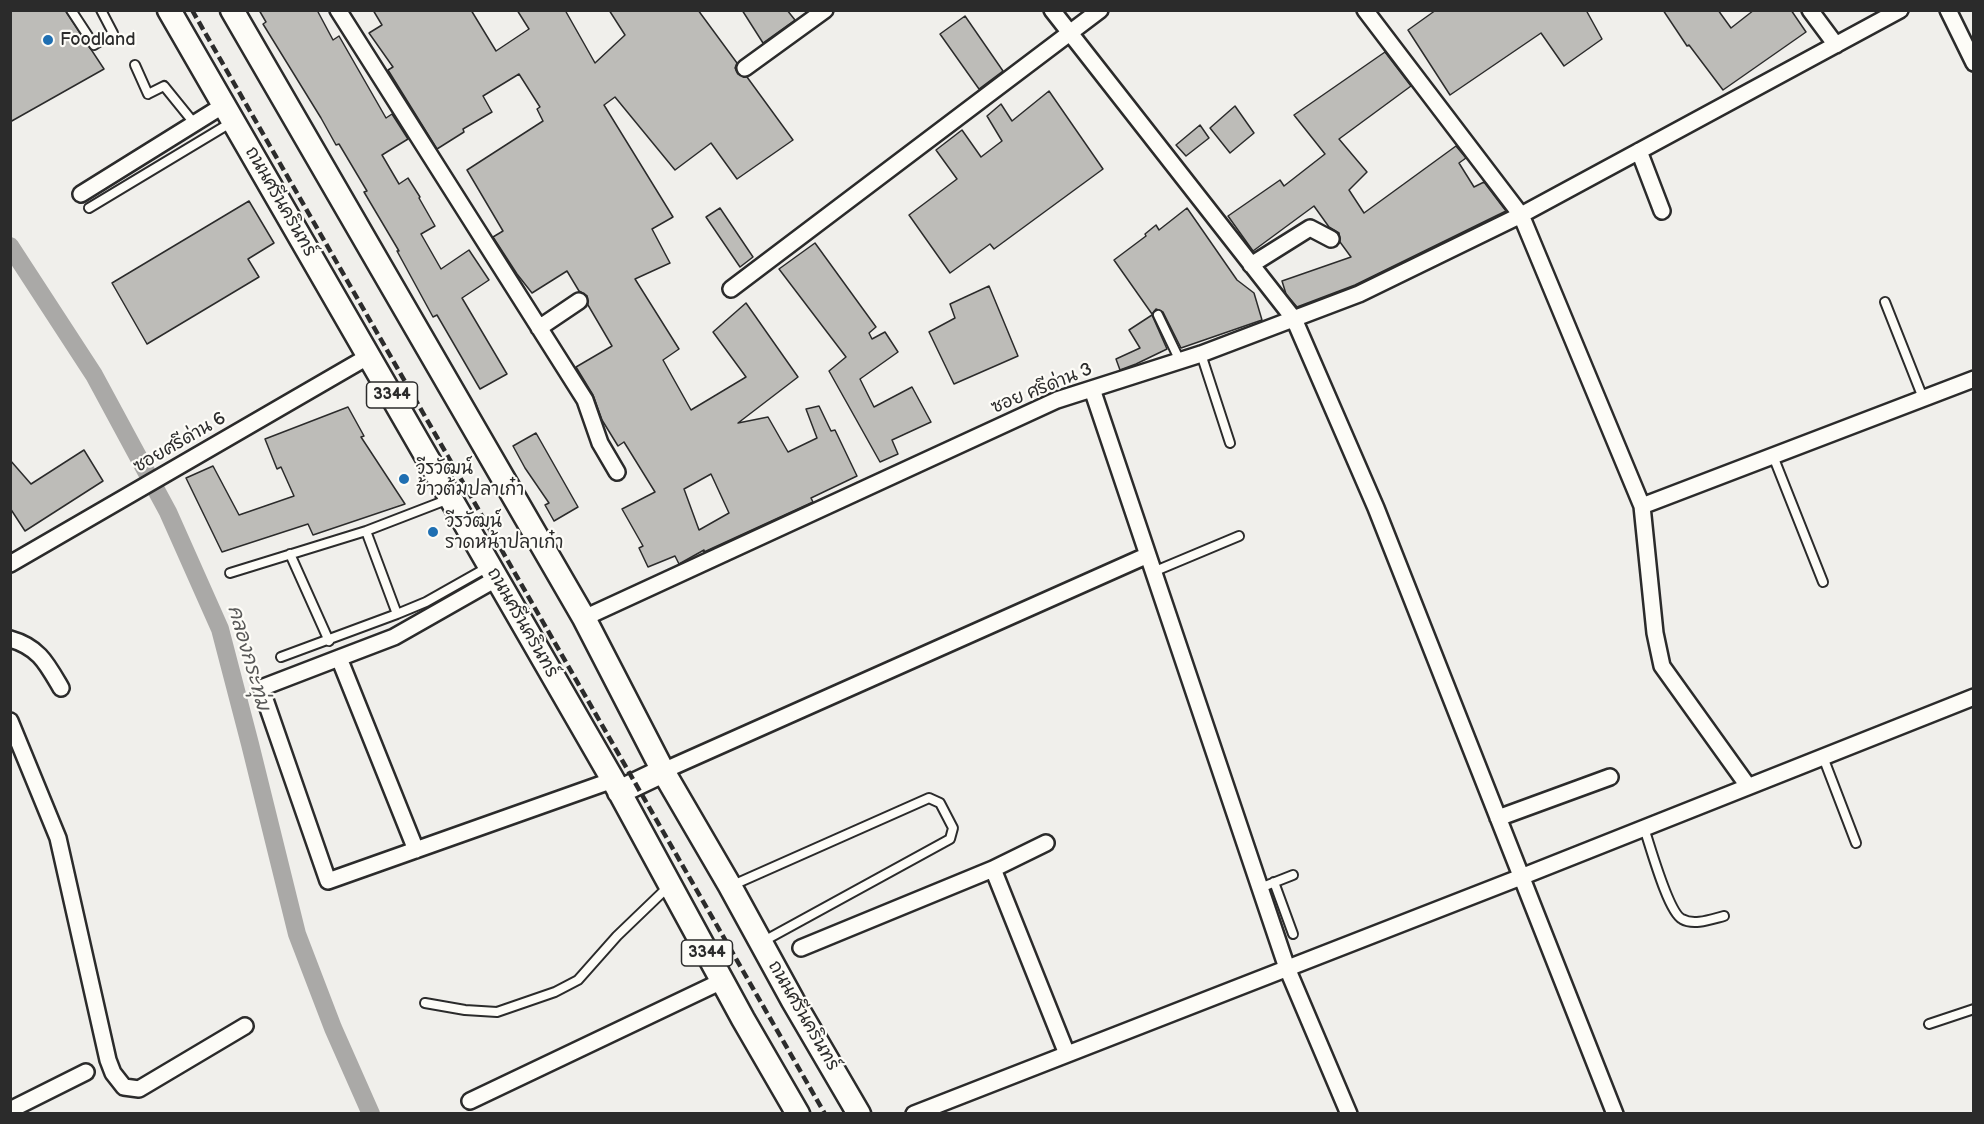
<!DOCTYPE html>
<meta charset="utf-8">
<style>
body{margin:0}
#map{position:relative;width:1984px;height:1124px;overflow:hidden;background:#f0efeb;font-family:"Balsamiq Sans",sans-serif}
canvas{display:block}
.frame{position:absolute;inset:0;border:12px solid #2b2b2b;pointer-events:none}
</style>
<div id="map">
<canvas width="1984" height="1124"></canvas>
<div class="frame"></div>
</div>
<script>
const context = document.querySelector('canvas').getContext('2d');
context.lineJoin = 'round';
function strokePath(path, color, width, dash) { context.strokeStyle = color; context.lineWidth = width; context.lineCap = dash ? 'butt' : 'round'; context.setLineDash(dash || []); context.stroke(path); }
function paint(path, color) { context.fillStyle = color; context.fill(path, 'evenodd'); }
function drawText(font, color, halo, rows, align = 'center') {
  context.font = font + ' "Balsamiq Sans","Playpen Sans Thai",sans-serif'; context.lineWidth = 4.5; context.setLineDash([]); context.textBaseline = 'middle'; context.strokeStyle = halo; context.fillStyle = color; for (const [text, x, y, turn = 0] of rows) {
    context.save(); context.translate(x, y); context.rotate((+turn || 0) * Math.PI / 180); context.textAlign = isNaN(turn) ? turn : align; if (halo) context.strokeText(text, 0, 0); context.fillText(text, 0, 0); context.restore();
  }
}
const canal = new Path2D(`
 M10,246L94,375L168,512L220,629L250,744L297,934L333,1028L371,1114`);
const building = new Path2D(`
 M10,10H65L104,69L10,122Z
 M259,10H317L333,40L339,36L386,118L392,114L408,139L382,155L399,184L408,178L420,197L419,198L435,226L421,234L441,269L469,250L489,280L462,298L507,374L480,389L437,315L433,317L397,251H399L364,192L367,191L339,144L336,145L321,118L263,24L266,22Z
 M373,10H471L496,51L529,29L517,10H565L595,63L625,35L609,10H698L737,63L735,68L738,74L747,77L793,140L737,179L711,143L675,170L615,97L604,105L673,217L652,229L670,263L635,279L679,349L663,360L691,410L746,377L713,332L746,303L798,377L738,423L768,417L788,452L817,438L806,409L819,406L831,431L835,430L857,476L811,498L813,502L704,552V550L679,564L675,556L648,567L639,548L643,546L622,509L655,492L624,442L618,446L602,420L593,395L576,367L612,346L588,305L587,296L579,291L567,271L532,293L517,274L493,237L503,231L467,170L543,121L537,109L540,107L519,74L483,96L492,112L463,129L464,132L437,149L388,70L393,67L369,33L382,25ZM711,474L729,513L699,530L684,489Z
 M742,10H787L795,20L763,43Z
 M1436,10H1586L1602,39L1564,66L1541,33L1450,95L1408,30Z
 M1663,10H1718L1731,28L1754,10H1791L1806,32L1723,90L1689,45L1687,46Z
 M965,16L1003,71L979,89L940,34Z
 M1385,52L1411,86L1339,139L1367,172L1349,190L1364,213L1456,146L1466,158L1459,163L1474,187L1484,182L1506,211L1355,285L1297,307L1286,294L1282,281L1351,257L1340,242L1339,233L1329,227L1314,206L1253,251L1228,216L1280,180L1284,186L1325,154L1294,115Z
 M1049,91L1103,169L994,249L990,244L950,273L909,215L957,179L936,150L962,130L981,157L1002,141L987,116L1001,104L1012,121Z
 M1235,106L1254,133L1230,153L1210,128Z
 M1200,125L1209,138L1186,156L1176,145Z
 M249,201L274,243L248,259L259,277L147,344L112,283Z
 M720,208L753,257L740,267L706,217Z
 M1187,208L1237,280L1254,293L1262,320L1181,348L1163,312L1156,309L1152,314L1114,260L1146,236L1145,234L1156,225L1159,230Z
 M815,243L876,327L869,333L872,339L885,332L898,352L860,379L874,407L912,387L931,422L892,440L898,454L880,462L829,371L846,357L779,269Z
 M989,286L1018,356L954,384L929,332L955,318L950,304Z
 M1152,315L1167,349L1136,364L1120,370L1116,359L1140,348L1129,330Z
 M348,407L364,436L361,437L405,504L313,535L308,524L222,552L186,478L213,466L239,515L294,496L281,467L277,469L265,439Z
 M536,433L578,507L554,521L545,505L549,503L525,468L513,446Z
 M84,450L103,481L25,531L10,508V460L31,484Z`);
const lane = new Path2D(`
 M71,10L94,45L113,33L101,10
 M135,65L148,94L164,86L194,123
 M89,208L232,122
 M1885,302L1923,398
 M1158,315L1180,361
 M1201,354L1230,443
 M1773,456L1823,582
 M366,531L397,614
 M290,554L329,641
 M1153,572L1239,536
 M230,573L366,531L449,499
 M281,657L397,614L426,602L488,567
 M1823,757L1856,843
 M1644,828C1650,845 1668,912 1682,919C1694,926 1712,919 1724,916
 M1274,882L1293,934
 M733,885L929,798L940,803L953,828L950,839L762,942
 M1260,888L1293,875
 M425,1003L465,1010L497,1012L555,992L578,980L617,936L669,886
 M1929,1024L1974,1009`);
const street = new Path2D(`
 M338,10L585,400L600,443L617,472
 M1052,10L1294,319L1376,508L1615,1114
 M1365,10L1521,215L1642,506L1655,633L1662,666L1748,786
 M1810,10L1836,45
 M1948,10L1974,63
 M745,68L825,10
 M1639,151L1662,211
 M81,194L224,105
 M1251,265L1310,228L1331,239
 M731,289L1100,10
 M539,328L579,301
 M1092,389L1287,968L1349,1114
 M1642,506L1974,379
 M10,564L369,356
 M584,618L1057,400L1201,354L1359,294L1521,215L1900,10
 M10,639C39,647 47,664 61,688
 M339,658L261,688L328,881L613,780
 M10,721L58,838L108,1060L113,1073L124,1087L139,1089L245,1026
 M663,771L1148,555
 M1498,818L1610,777
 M416,850L339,658L394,637L496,579
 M993,869L1067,1054
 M801,948L993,869L1046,843
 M470,1101L722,981
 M10,1110L86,1072
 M914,1114L1521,877L1974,697`);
const primary = new Path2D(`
 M169,10L613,780L743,1019L798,1114
 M232,10L584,618L663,771L730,886L793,1001L859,1114
 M619,792L663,771`);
const rail = new Path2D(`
 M192,10L825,1114`);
const markers = [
 [48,40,6,"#1f6fb2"],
 [404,479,6,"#1f6fb2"],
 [433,532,6,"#1f6fb2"]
];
const shields = [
 [392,395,51],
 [707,953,51]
];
const shieldNames = [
 ["3344",392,395],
 ["3344",707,953]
];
const poiNames = [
 ["Foodland",60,40],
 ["วีรวัฒน์",416,469],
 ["ข้าวต้มปลาเก๋า",416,490],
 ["วีรวัฒน์",445,522],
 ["ราดหน้าปลาเก๋า",445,543]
];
const streetNames = [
 ["ถนนศรีนครินทร์",280,202,60],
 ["ซอย ศรีด่าน 3",1042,389,-22],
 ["ซอยศรีด่าน 6",180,443,-30],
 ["ถนนศรีนครินทร์",522,623,60],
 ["ถนนศรีนครินทร์",803,1016,60]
];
const waterNames = [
 ["คลองกระทุ่ม",248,658,74]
];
strokePath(canal, '#aaa9a7', 18);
paint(building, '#bdbcb8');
strokePath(building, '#2b2b2b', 1.5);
strokePath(lane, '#2b2b2b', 12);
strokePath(street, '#2b2b2b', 20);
strokePath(primary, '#2b2b2b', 27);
strokePath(lane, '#fdfcf7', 8);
strokePath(street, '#fdfcf7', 15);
strokePath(primary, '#fdfcf7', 22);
strokePath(rail, '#2b2b2b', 4.5, [9, 4.5]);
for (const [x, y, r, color] of markers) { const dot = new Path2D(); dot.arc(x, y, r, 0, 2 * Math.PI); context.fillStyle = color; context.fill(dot); strokePath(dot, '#fdfcf7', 2); }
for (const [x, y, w] of shields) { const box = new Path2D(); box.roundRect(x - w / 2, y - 13, w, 26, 4.5); context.fillStyle = '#fdfcf7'; context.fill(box); strokePath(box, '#2b2b2b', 1.5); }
drawText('bold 16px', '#2b2b2b', null, shieldNames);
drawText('18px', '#2b2b2b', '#fdfcf7', poiNames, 'left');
drawText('18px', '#2b2b2b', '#fdfcf7', streetNames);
drawText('italic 20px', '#575756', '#fdfcf7', waterNames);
</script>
